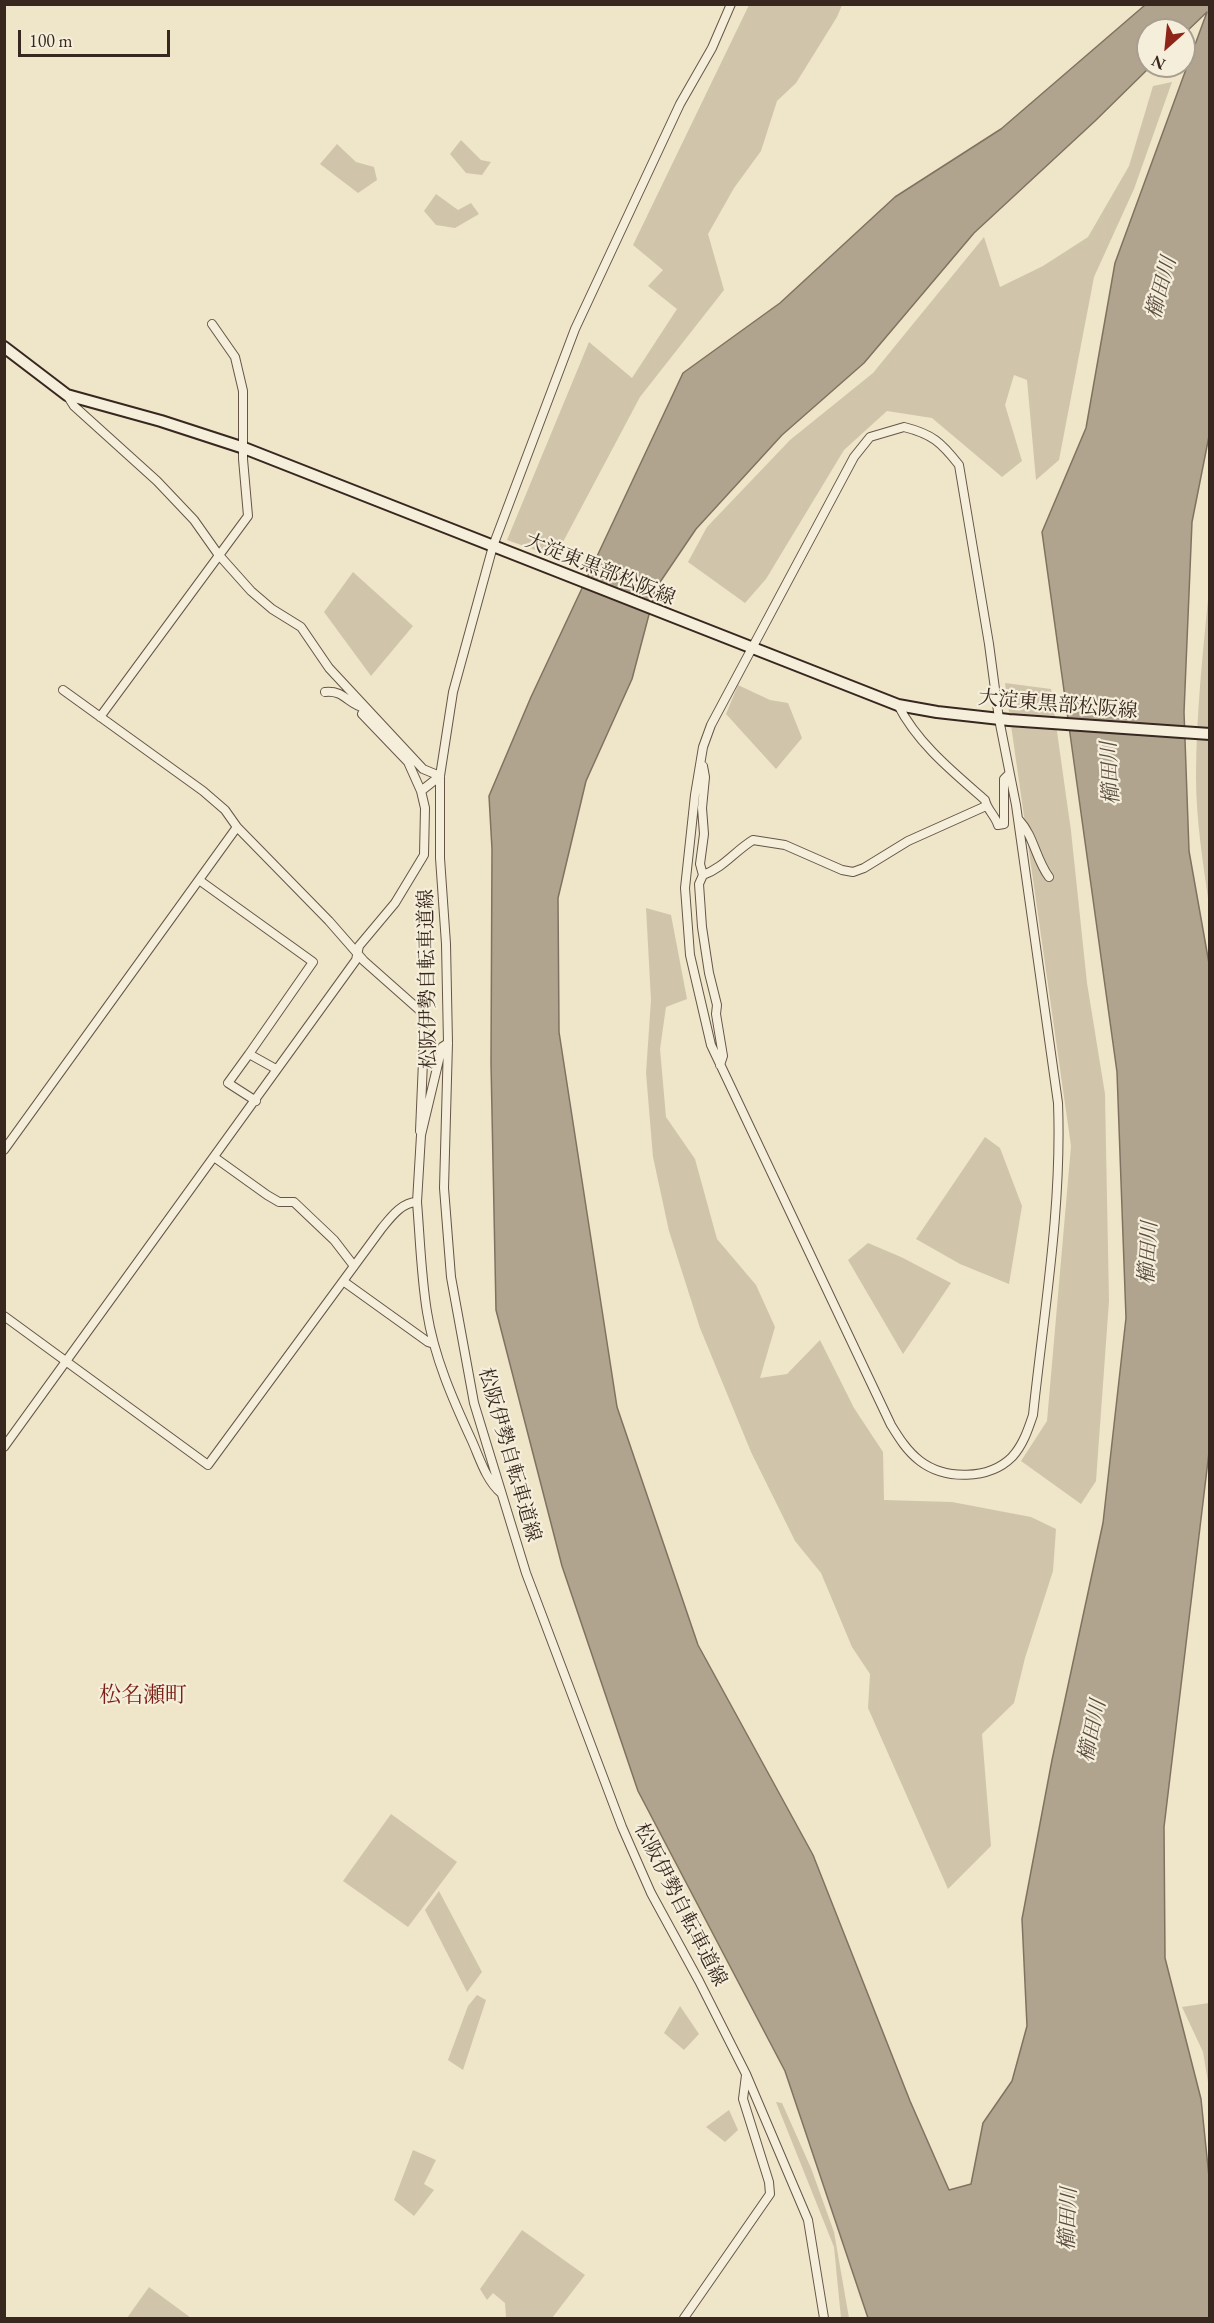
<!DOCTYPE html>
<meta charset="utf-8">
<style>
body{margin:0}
#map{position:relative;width:1214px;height:2323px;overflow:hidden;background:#efe5c8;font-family:"EB Garamond",serif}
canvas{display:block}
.frame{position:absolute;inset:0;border:6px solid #37271e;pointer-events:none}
.north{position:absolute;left:1136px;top:18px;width:60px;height:60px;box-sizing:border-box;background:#f5eedb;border:2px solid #a99e8f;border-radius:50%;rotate:207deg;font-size:16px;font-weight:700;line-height:24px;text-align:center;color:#37271e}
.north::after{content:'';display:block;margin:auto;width:21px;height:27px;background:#8f2418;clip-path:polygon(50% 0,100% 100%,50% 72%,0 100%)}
.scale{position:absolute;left:18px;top:30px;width:152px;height:27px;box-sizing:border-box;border:3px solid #37271e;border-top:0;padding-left:8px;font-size:18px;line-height:21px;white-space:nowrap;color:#37271e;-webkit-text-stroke:4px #f5eedb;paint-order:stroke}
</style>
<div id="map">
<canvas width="1214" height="2323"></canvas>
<div class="frame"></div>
<div class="north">N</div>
<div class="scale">100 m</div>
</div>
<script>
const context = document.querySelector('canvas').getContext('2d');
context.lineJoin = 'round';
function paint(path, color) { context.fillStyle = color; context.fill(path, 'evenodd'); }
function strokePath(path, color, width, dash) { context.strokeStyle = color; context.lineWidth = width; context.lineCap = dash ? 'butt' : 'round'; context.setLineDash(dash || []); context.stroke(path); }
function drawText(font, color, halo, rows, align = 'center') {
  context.font = font + ' "EB Garamond","Noto Serif JP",serif'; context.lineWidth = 4.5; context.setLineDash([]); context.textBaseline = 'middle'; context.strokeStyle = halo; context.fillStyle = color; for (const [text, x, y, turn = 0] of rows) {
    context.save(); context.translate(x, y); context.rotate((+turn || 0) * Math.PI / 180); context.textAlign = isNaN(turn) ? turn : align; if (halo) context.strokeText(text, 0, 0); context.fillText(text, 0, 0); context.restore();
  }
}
const green = new Path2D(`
 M749,5H842L837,17L796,83L777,101L761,151L734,188L708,234L724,290L640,397L555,557L507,540L589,342L632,378L677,309L648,286L663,270L633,245Z
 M1172,82L1134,189L1094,277L1059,460L1036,480L1027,380L1014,375L1005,405L1022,461L1002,477L932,418L887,411L844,450L766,579L745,603L688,562L707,527L790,440L873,373L984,237L1000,287L1043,266L1088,237L1129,166L1153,86Z
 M461,140L481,160L491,162L482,175L466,173L450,154Z
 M337,144L356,162L374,167L377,180L358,193L320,164Z
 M436,194L458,210L471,203L479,214L455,228L436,225L424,211Z
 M353,572L413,626L371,676L324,612Z
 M1209,589V905C1203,863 1196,820 1196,777C1196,714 1203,652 1209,589Z
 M1005,683L1051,689L1071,831L1087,983L1105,1094L1109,1301L1096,1481L1081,1504L1021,1461L1047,1421L1071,1146Z
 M738,685L770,700L788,703L802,738L776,769L726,714Z
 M646,908L671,915L687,999L666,1007L660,1049L666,1117L695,1159L717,1239L756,1285L775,1327L760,1378L787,1374L820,1340L854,1408L883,1452L884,1500L952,1502L1031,1517L1056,1529L1053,1571L1025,1658L1014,1703L982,1734L991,1846L948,1889L868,1708L870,1674L852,1647L821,1573L795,1541L751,1452L700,1328L669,1231L653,1157L646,1073L651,1000Z
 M985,1137L1000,1148L1022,1206L1009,1284L960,1264L916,1239Z
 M868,1243L901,1257L951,1283L903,1354L848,1260Z
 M391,1814L457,1862L408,1927L343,1881Z
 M439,1891L482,1972L467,1992L425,1910Z
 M477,1995L486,2000L463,2070L448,2060L468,2006Z
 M1209,2003H1210L1209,2088L1203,2052L1182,2007Z
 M680,2006L699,2034L684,2050L664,2033Z
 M776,2102L782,2103L811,2168L834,2232L849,2318H841L834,2247Z
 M729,2110L738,2130L725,2142L706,2127Z
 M413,2150L436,2160L424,2184L434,2190L414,2216L394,2200Z
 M522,2230L585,2275L552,2318H508L506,2317L505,2303L493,2293L487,2300L480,2289Z
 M149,2287L191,2318H127Z`);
const water = new Path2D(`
 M1145,5H1209L1210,431L1192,522L1184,712L1189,851L1210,969V1444L1164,1827L1165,1958L1201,2099L1209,2177V2318H868L785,2071L638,1791L562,1566L496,1310L491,1063L492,849L489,796L531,697L683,373L780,303L895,197L1001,129ZM1207,12L1115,263L1086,428L1042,532L1117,1072L1126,1318L1103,1523L1052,1760L1022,1919L1027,2026L1012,2081L983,2123L971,2184L949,2190L910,2101L813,1855L698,1645L617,1407L559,1032L558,898L586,781L632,679L656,588L696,529L782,435L864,363L974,233L1095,121L1151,66H1148V30H1184V34Z`);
const minor = new Path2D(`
 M731,4L712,48L680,104L575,329L493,546L453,692L440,776V858L446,944L448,1043L444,1188L451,1277L474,1403L526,1573L622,1827L651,1893L699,1981L746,2074L808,2220L824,2318
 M67,395L74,406L157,481L194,520L218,554L251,591L272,609L301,627L329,668L423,769L440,776
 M904,427C932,434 941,442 959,465L989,644L999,719L1016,805L1058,1103C1062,1208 1044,1311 1033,1415C1028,1430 1023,1445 1012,1457C989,1480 945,1480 920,1461C907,1451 899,1438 891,1425L711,1045L690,955L685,888L695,795L703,747L711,725L854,457L870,437Z
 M63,690L203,791L225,810L237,827L329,921L364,961L425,1015L420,1131
 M325,692C345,690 347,704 365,708L362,714L408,762L421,791
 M898,705C918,744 953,772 985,800C987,810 995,815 998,825L1004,824V779L1009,774
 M100,717L248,516L243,459V391L235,357L212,324
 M703,766L705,777L702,808L704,834L700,864L703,875C723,868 735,851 753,840L785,845L842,870L853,872L864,868L908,841L986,806
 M1019,820C1034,836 1036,860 1049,877
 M703,875L699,884L702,927L709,973L717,1005L716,1014L723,1056L720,1065
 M199,880L313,962L249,1054
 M256,1101L228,1083L249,1054L276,1069
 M4,1150L237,827
 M214,1157L267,1195L279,1202H294L334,1240L354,1266
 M417,1202C420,1238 421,1275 427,1312C434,1357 453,1400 472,1441C480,1459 486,1480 501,1493
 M343,1281L428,1342L434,1344
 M4,1316L208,1465L382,1228C391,1217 402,1202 417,1202L421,1135L442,1047L448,1043
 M4,1447L356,960L359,946L395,903L424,855L425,808L421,791L440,776
 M684,2318L770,2194L769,2182L743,2099L746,2075`);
const secondary = new Path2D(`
 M4,347L67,395L161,421L244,448L898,705L937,712L1009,720L1210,734`);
const streetNames = [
 ["大淀東黒部松阪線",600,570,22],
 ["大淀東黒部松阪線",1058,705,5],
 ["松阪伊勢自転車道線",428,979,-91],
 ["松阪伊勢自転車道線",509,1455,74],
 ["松阪伊勢自転車道線",680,1905,63]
];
const waterNames = [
 ["櫛田川",1162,288,-75],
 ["櫛田川",1111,773,-93],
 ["櫛田川",1149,1253,-87],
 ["櫛田川",1093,1731,-78],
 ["櫛田川",1069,2219,-88]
];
const quarterNames = [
 ["松名瀬町",143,1696]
];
paint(green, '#d0c5ab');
paint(water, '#b0a48e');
strokePath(water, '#807261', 1.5);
strokePath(minor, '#655648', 10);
strokePath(secondary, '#37271e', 14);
strokePath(minor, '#f5eedb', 8);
strokePath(secondary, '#f5eedb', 10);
drawText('20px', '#37271e', '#f5eedb', streetNames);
drawText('italic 21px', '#5b4c40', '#f5eedb', waterNames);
drawText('22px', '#7a1f14', '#f5eedb', quarterNames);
</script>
